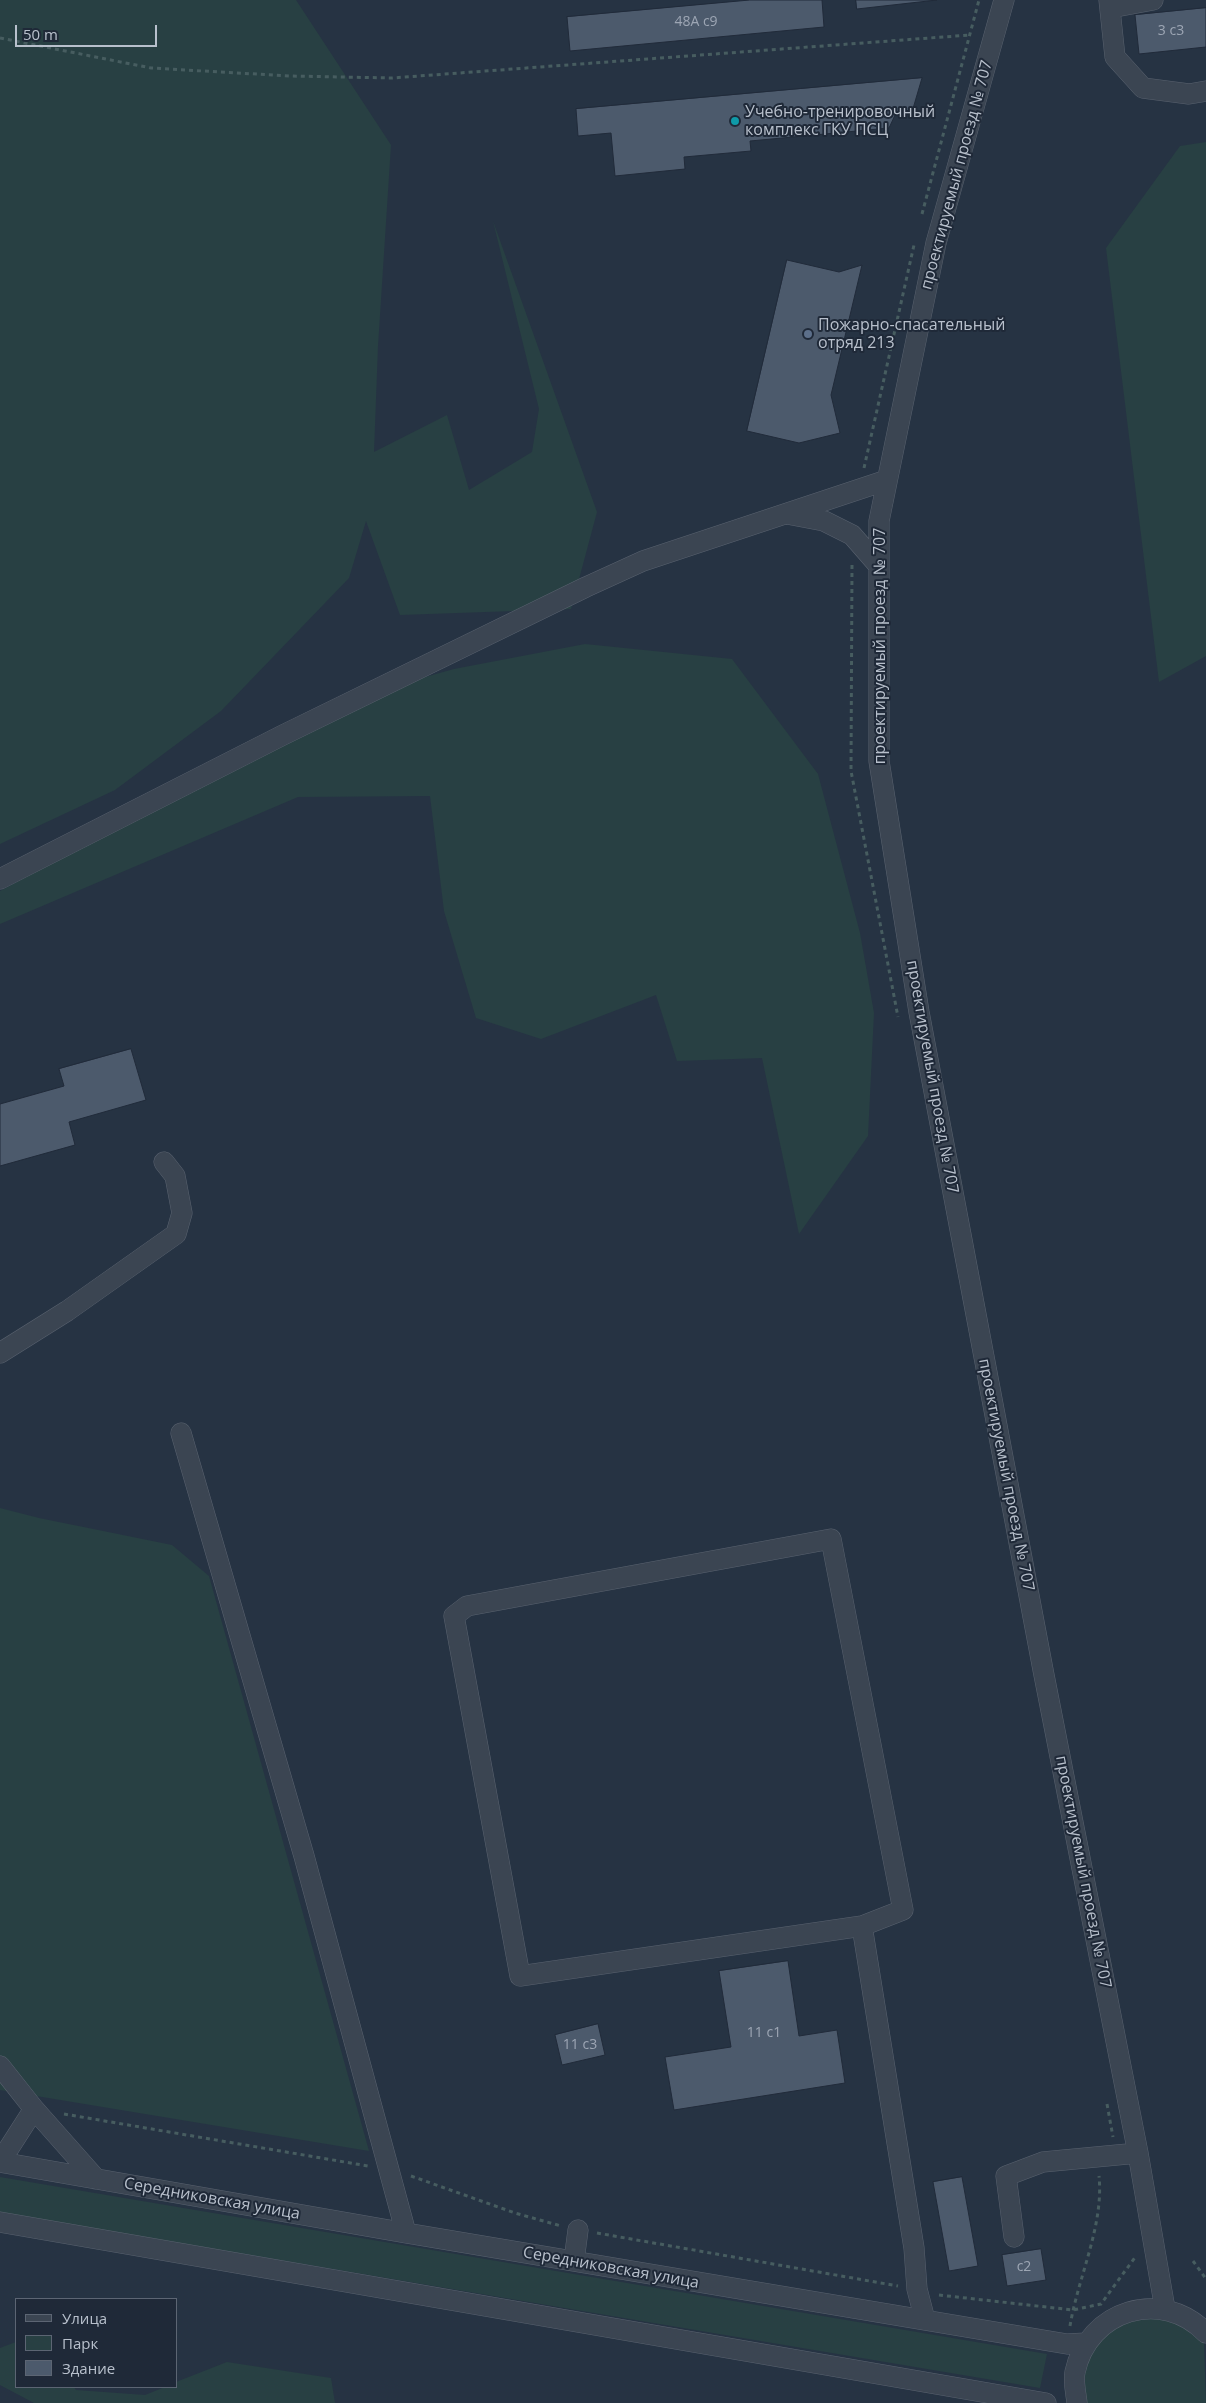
<!DOCTYPE html>
<meta charset="utf-8">
<style>
body{margin:0}
#map{position:relative;width:1206px;height:2403px;overflow:hidden;background:#263343;font-family:"Open Sans",sans-serif}
canvas{display:block}
.legend{position:absolute;left:15px;top:2298px;width:162px;height:90px;box-sizing:border-box;background:#1f2938;border:1px solid #5c6573;margin:0;padding:6px 9px;list-style:none;font-size:15px;color:#b8c0cc}
.legend li{display:flex;align-items:center;gap:10px;height:25px}
.legend b{width:25px;border:1px solid #5c6573}
.scale{position:absolute;left:15px;top:25px;width:142px;height:22px;box-sizing:border-box;border:2px solid #b8c0cc;border-top:0;padding-left:6px;font-size:15px;line-height:18px;white-space:nowrap;color:#b8c0cc;-webkit-text-stroke:4px #1f2938;paint-order:stroke}
</style>
<div id="map">
<canvas width="1206" height="2403"></canvas>
<ul class="legend">
<li><b style="height:6px;background:#3b4552"></b>Улица</li>
<li><b style="height:14px;background:#284043"></b>Парк</li>
<li><b style="height:14px;background:#4c5a6c"></b>Здание</li>
</ul>
<div class="scale">50 m</div>
</div>
<script>
const context = document.querySelector('canvas').getContext('2d');
context.lineJoin = 'round';
function paint(path, color) { context.fillStyle = color; context.fill(path, 'evenodd'); }
function strokePath(path, color, width, dash) { context.strokeStyle = color; context.lineWidth = width; context.lineCap = dash ? 'butt' : 'round'; context.setLineDash(dash || []); context.stroke(path); }
function drawText(font, color, halo, rows, align = 'center') {
  context.font = font + ' "Open Sans",sans-serif'; context.lineWidth = 4; context.setLineDash([]); context.textBaseline = 'middle'; context.strokeStyle = halo; context.fillStyle = color; for (const [text, x, y, turn = 0] of rows) {
    context.save(); context.translate(x, y); context.rotate((+turn || 0) * Math.PI / 180); context.textAlign = isNaN(turn) ? turn : align; if (halo) context.strokeText(text, 0, 0); context.fillText(text, 0, 0); context.restore();
  }
}
const green = new Path2D(`
 M0,0H296L391,145L378,346L374,452L447,415L469,490L532,452L539,409L493,221L597,512L571,609L400,615L366,521L349,578L221,711L115,790L0,844Z
 M1206,142V656L1159,682L1106,248L1180,146Z
 M585,644L732,659L818,774L860,933L874,1013L868,1136L799,1234L762,1058L677,1061L656,995L541,1039L476,1018L444,911L430,796L298,797L0,924V891L361,695L454,669Z
 M0,1508L39,1518L172,1545L209,1576L369,2151L0,2090Z
 M0,2177L1047,2354L1040,2388L0,2213Z
 M1135,2317L1173,2320L1204,2342L1206,2403H1086C1082,2380 1084,2355 1101,2337C1109,2329 1125,2323 1135,2317Z
 M16,2342V2387H74L76,2390L145,2395L165,2387H176V2382L227,2362L331,2378L335,2403H34L0,2385V2348Z`);
const building = new Path2D(`
 M750,0H822L824,27L570,51L567,17Z
 M856,0H937L857,9Z
 M1206,8V47L1139,54L1135,15Z
 M922,78L912,112L896,113L889,128L750,141L751,151L684,157L685,169L615,176L611,133L578,136L576,109Z
 M787,260L839,272L862,265L831,395L840,433L799,443L747,431Z
 M131,1049L146,1100L69,1122L75,1145L0,1166V1104L64,1086L59,1069Z
 M788,1961L799,2036L837,2030L845,2083L674,2110L665,2057L731,2047L719,1971Z
 M598,2024L605,2055L562,2065L555,2035Z
 M962,2177L978,2266L949,2271L933,2182Z
 M1041,2249L1046,2280L1007,2286L1002,2255Z`);
const path = new Path2D(`
 M0,38L151,68L290,76L392,78L970,35
 M922,214L979,0
 M864,468L914,245
 M852,565L851,771L898,1017
 M1107,2104L1113,2137
 M64,2114L368,2166
 M411,2176L515,2213L561,2226
 M597,2233L898,2286
 M1193,2261L1206,2279
 M939,2295L1073,2310L1101,2304L1136,2256
 M1070,2326C1078,2277 1104,2226 1099,2176`);
const minor = new Path2D(`
 M1004,0L936,243L879,521V761L919,1012L1044,1675L1138,2153L1165,2309
 M1109,0L1115,57L1143,88L1189,94L1206,91
 M1110,8L1153,0
 M787,514L824,521L852,535L879,566
 M0,879L283,735L586,587L643,561L887,480
 M0,1353L67,1311L176,1234L182,1213L175,1176L164,1162
 M181,1433L304,1856L406,2233
 M862,1926L520,1976L454,1616L467,1606L831,1539L903,1910L862,1926L914,2248L917,2289L925,2320
 M0,2066L34,2109L96,2179
 M0,2162L406,2233L1067,2344L1086,2343
 M0,2162L34,2109
 M0,2222L1046,2403
 M1014,2237L1006,2176L1043,2162L1138,2153
 M574,2261L578,2230
 M1077,2403C1076,2393 1073,2382 1075,2372C1088,2310 1162,2287 1206,2333`);
const markers = [
 [735,121,5,"#0f9aa8"],
 [808,334,5,"#5c6f8a"]
];
const numberNames = [
 ["48А с9",696,22],
 ["3 с3",1171,31],
 ["11 с1",764,2033],
 ["11 с3",580,2045],
 ["с2",1024,2267]
];
const poiNames = [
 ["Учебно-тренировочный",745,112],
 ["комплекс ГКУ ПСЦ",745,130],
 ["Пожарно-спасательный",818,325],
 ["отряд 213",818,343]
];
const streetNames = [
 ["проектируемый проезд № 707",957,175,-75],
 ["проектируемый проезд № 707",880,646,-90],
 ["проектируемый проезд № 707",932,1077,80],
 ["проектируемый проезд № 707",1006,1475,79],
 ["проектируемый проезд № 707",1083,1872,79],
 ["Середниковская улица",212,2199,10],
 ["Середниковская улица",611,2268,10]
];
paint(green, '#284043');
paint(building, '#4c5a6c');
strokePath(building, '#212b3a', 1);
strokePath(minor, '#59626f', 21);
strokePath(path, '#475d60', 3, [4, 4]);
strokePath(minor, '#3b4552', 20);
for (const [x, y, r, color] of markers) { const dot = new Path2D(); dot.arc(x, y, r, 0, 2 * Math.PI); context.fillStyle = color; context.fill(dot); strokePath(dot, '#1f2938', 2); }
drawText('14px', '#9da6b4', null, numberNames);
drawText('16px', '#b8c0cc', '#1f2938', poiNames, 'left');
drawText('16px', '#b8c0cc', '#1f2938', streetNames);
</script>
